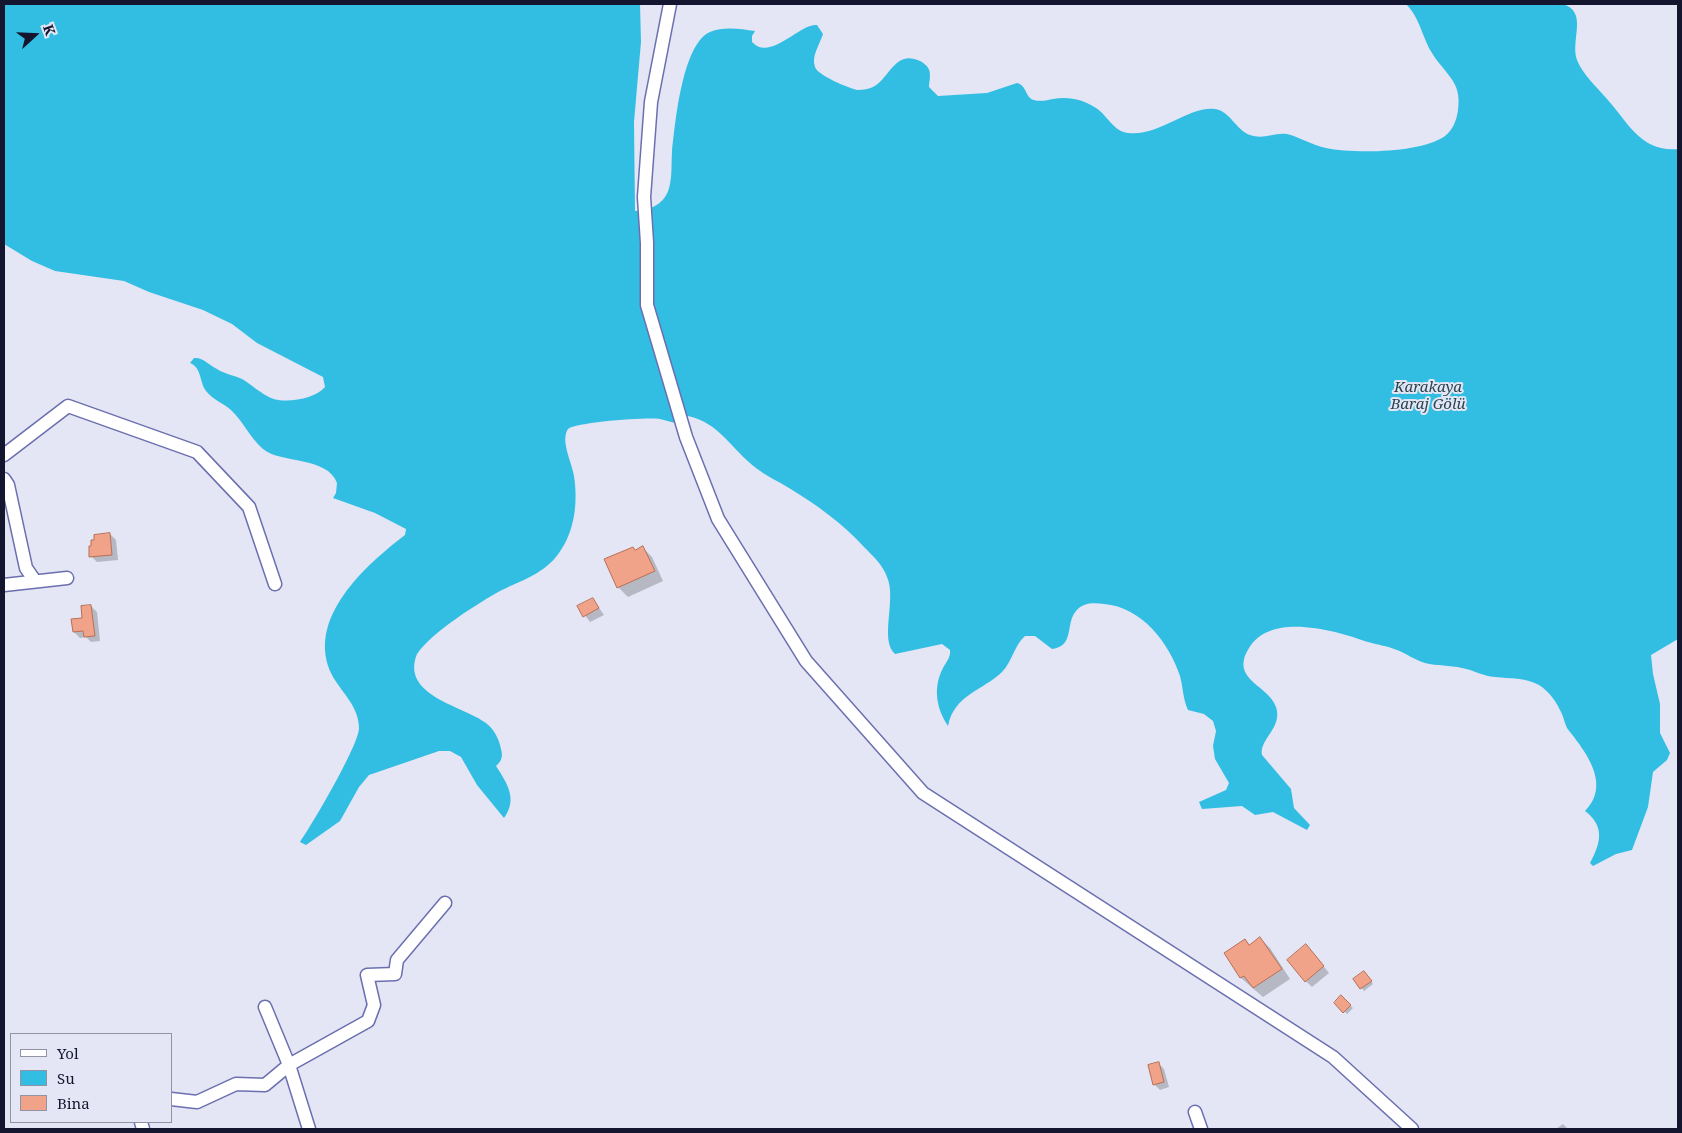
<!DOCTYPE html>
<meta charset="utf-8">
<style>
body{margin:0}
#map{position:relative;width:1682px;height:1133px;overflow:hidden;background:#e4e6f5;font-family:"Noto Serif",serif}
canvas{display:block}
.frame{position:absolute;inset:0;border:5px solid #14152e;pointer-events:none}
.legend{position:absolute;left:10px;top:1033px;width:162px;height:90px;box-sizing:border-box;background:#e4e6f5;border:1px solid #9192a5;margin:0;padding:6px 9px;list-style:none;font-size:15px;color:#14152e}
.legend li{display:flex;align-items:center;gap:10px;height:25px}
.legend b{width:25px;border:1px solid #9192a5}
.north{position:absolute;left:10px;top:10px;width:50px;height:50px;-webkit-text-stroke:4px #e4e6f5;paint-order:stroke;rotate:70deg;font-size:14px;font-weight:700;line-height:20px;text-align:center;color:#14152e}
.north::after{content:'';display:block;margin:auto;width:18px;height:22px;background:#14152e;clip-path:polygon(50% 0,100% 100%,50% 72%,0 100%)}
</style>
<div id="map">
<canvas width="1682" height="1133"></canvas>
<div class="frame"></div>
<ul class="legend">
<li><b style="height:6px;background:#fff"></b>Yol</li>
<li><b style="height:14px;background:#32bee3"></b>Su</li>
<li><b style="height:14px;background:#f0a388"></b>Bina</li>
</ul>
<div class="north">K</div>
</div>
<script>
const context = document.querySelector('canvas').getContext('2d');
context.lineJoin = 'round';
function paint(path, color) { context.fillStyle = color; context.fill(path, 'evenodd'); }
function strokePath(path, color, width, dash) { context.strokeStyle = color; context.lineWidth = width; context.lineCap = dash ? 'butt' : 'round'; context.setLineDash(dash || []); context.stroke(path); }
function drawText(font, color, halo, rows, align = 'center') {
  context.font = font + ' "Noto Serif",serif'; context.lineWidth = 4; context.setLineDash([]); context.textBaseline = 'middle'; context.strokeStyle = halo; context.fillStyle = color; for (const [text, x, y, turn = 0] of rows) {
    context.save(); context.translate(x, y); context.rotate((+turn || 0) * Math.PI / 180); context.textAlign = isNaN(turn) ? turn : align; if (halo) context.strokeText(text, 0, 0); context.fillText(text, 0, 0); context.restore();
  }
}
const water = new Path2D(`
 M4,4H640L641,42L634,122L635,211C646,211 658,207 665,197C673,186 671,166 672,152C675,125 682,44 710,32C724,26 741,29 755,31L752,36V42C770,62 800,23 817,25L823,34C820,44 811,56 815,67C817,75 850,89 858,90C863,90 869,89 873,87C890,78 895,49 920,61C933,68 930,75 929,87L938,96L987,93L1017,83C1027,85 1025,98 1034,100C1040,102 1048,100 1053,99C1068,96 1083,99 1096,108C1108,116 1113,131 1128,133C1159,137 1188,106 1215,109C1230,111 1236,130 1250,135C1264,140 1274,132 1287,134C1299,137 1312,145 1326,148C1354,154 1422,153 1445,136C1453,130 1457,119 1458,110C1459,102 1459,95 1456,87C1451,75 1439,65 1432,53C1422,37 1420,18 1406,4H1562C1589,11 1570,40 1577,60C1583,75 1596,86 1607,99C1628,122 1640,152 1678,149V639L1651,655L1653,674L1660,704V733L1670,753L1667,760L1653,772L1648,807L1632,850L1616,854L1593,866L1590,863C1601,843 1605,826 1585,811C1612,784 1585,751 1567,728C1565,724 1564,719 1562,714C1557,703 1550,692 1539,685C1524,677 1511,679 1495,677C1483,676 1473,670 1462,668C1450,665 1437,666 1425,663C1415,660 1407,654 1397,650C1388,646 1378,645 1368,642C1337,631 1271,611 1249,648C1229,680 1269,685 1276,707C1283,728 1259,739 1262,755L1291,789L1294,808L1310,825L1307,830L1273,812L1255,815L1242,806L1202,809L1199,802L1226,790L1229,783L1215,759L1213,746L1216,731L1213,721L1204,714L1188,710C1183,700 1183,687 1180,676C1169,643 1142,607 1104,604C1094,603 1084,602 1076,611C1065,624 1075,646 1052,649L1035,636H1025C1015,644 1012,662 1002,672C982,691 954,695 948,726C936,708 933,687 943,668C946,662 951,657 950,650L942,644L895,654C879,640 897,599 887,577C883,565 872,555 864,547C842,523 817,505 789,488C778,481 766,476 756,468C731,449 720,423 688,416L675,423C670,422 665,420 660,419C647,417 577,422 568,429C560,441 572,462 574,476C578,502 575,531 559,553C545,573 523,580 502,590C478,603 432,632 417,654C400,696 464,706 486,723C494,729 499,739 501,749C503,756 502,761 496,766C507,783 518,799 504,818L477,785L461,757L450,751H439L369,775L359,787L340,821L306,845L300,842C312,825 359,745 359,728C359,706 341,692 332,675C304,619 367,564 405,535L406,529L375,513L333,498L336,493L337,483C327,456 281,464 263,449C250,438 243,421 231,410C223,403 213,400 206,391C199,381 202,368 190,363L194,358C203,357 209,365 217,369C224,374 234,375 242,379C252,385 260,393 271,398C286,404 315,399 325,387L323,377L257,343L232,324L203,310L149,292L124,281L55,271L32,261L4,244Z`);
const shadow = new Path2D(`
 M110,534L116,540L118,560L97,562L91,556Z
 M643,548L652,557L663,581L628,597L619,588L606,560Z
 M593,599L604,615L590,622L579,607Z
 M91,606L97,612L100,641L91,642L86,637L80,638L74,632Z
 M1260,938L1270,948L1290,979L1263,997L1241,978L1225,954L1245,940L1250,945Z
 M1312,952L1329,973L1312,987L1306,981Z
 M1367,975L1373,984L1364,991L1355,980Z
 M1341,997L1353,1008L1347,1014L1335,1003Z
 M1158,1063L1164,1069L1169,1087L1160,1090L1154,1084Z
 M1563,1124L1568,1129H1556Z`);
const building = new Path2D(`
 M110,533L112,555L89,557V546H91V540H94V535Z
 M643,546L655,571L617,588L604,559L633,547L635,550Z
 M593,598L599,608L583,617L577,606Z
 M91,605L95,636L84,637L83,631L73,632L71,619L82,618L81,606Z
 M1260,937L1282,969L1253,988L1244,976L1240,978L1224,953L1245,939L1249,945Z
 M1306,944L1324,966L1305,982L1287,960Z
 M1364,971L1372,981L1360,989L1353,979Z
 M1341,995L1351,1005L1343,1013L1334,1003Z
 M1159,1062L1164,1082L1153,1085L1148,1065Z`);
const street = new Path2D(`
 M670,4L651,102L644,197L647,243V305L686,437L718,519L806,661L923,793L1333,1057L1412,1129
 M4,455L68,406L197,452L249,507L275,584
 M4,479L8,485L26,568L35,581
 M4,585L67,578
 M265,1007L289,1065L309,1129
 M171,1099L197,1102L236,1084L265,1085L289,1065L368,1021L374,1005L367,975L395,974L397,960L445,903
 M1195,1112L1201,1129
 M141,1122L143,1129`);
const waterNames = [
 ["Karakaya",1428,388],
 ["Baraj Gölü",1428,405]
];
paint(water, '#32bee3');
paint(shadow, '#0003');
paint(building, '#f0a388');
strokePath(building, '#b76f55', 1);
strokePath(street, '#6b6faf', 15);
strokePath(street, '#fff', 12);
drawText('italic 15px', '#29454e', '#e4e6f5', waterNames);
</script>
